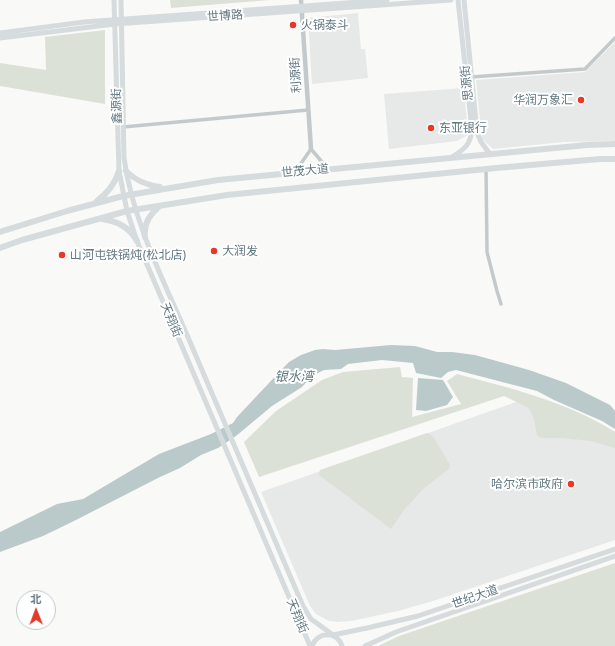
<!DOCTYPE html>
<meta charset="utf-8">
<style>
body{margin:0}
#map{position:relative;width:615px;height:646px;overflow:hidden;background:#f9f9f7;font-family:Inter,"Noto Sans SC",sans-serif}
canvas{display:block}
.north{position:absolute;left:16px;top:590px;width:40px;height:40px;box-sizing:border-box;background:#fff;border:1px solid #c1c9cd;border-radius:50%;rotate:359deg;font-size:11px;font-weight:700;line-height:16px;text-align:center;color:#637982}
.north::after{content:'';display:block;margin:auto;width:14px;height:18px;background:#e73828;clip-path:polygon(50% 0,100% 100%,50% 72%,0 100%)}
</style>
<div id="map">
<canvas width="615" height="646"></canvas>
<div class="north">北</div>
</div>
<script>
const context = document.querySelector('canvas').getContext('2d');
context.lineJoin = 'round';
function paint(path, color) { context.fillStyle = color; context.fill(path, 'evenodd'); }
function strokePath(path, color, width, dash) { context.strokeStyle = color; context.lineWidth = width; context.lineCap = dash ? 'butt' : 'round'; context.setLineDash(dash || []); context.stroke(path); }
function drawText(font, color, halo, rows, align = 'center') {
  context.font = font + ' Inter,"Noto Sans SC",sans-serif'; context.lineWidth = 4; context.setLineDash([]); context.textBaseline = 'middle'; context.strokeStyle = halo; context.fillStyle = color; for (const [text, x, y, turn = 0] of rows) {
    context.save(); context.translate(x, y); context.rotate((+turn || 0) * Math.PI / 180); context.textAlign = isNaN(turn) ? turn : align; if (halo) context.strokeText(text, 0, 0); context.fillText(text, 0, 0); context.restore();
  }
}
const built = new Path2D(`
 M358,13L361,49H365L368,78L312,84L308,18Z
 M615,42V141L564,142L493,149L482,139L476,80L585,72Z
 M464,88L468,135L457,141L389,149L384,94Z
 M530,397L615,435V540L433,601L398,611L351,621L338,622L329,621L316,614L310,606L261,492Z`);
const green = new Path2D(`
 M170,0H270L171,8Z
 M105,30V104L0,86V63L46,70L45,37Z
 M400,367L402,377L413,378L412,417L461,404L447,381L457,374C510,388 568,402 615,432V448L591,441L562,438H541L537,436L534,419L529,408L504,396L259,477L244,442L276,411L322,380L343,372Z
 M427,433L433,436L450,465L449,469L424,488L404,510L391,529L319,475L320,470Z
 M615,563V646H378L399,636Z`);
const water = new Path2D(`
 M391,345L415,346L437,352H452L475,355L529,370L566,383L610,405L615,411V429L602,421L554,400L537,391L456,370L448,372L441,378L416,373L413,363L382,360L348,364L341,369L324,370L312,376L302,387L272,406L236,436L218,448L201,455L180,468L160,477L72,522L43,536L0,552V532L57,504L83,499L159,454L211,434L233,423L237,417L284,367L289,362L301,355L315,350L323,349L335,350Z
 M418,378L443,380L453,397L447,405L426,411L416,410Z`);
const minor = new Path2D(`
 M471,77L585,69L615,38
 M123,127L308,110
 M486,169L487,252L497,291L501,304
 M295,172L311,149L328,169`);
const tertiary = new Path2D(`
 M301,0L311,149`);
const secondary = new Path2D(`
 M114,0L119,171L127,211L137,241L310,646
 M121,0L124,158C133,223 165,283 190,342C228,430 265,519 303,606L311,619L333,635L367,628L418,616L615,549
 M464,0L477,132L481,142L490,154
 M0,33L84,22L387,0
 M0,38L115,24L451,0
 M451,158C464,149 470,146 472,130L458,0
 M312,646C318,631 337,631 342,646
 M365,646L396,632L615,556`);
const primary = new Path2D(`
 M126,171C136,181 146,185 160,187
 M97,201C108,193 115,184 119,171
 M102,219C117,221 130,228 137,241
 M0,232L67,211L123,196L218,180L587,145L615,144
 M145,237C143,224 150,214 160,206
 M0,248L22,240L127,211L227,195L496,168L600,159H615`);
const markers = [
 [293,25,4,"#e73828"],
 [581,100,4,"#e73828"],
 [431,128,4,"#e73828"],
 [214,251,4,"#e73828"],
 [62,255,4,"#e73828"],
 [571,484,4,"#e73828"]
];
const streetNames = [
 ["世博路",225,16,-4],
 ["利源街",296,75,-94],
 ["思源街",467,83,-96],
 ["鑫源街",117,106,-92],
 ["世茂大道",305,171,-5],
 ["天翔街",171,320,67],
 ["世纪大道",475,597,-19],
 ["天翔街",297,616,67]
];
const poiNames = [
 ["火锅泰斗",301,25],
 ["华润万象汇",573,100,"right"],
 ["东亚银行",439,128],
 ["大润发",222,251],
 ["山河屯铁锅炖(松北店)",70,255],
 ["哈尔滨市政府",563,484,"right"]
];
const waterNames = [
 ["银水湾",294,377]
];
paint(built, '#e7e9e8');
paint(green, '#dce1d7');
paint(water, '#bacacb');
strokePath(minor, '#c4cacc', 3.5);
strokePath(tertiary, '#c4cacc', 4.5);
strokePath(secondary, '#d6dbde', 5);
strokePath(primary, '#d6dbde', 6);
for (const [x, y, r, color] of markers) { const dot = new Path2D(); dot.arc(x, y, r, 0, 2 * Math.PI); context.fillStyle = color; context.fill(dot); strokePath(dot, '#fff', 1.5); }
drawText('12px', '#637982', '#fff', streetNames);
drawText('12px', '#637982', '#fff', poiNames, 'left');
drawText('italic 13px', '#5e787c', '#fff', waterNames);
</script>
